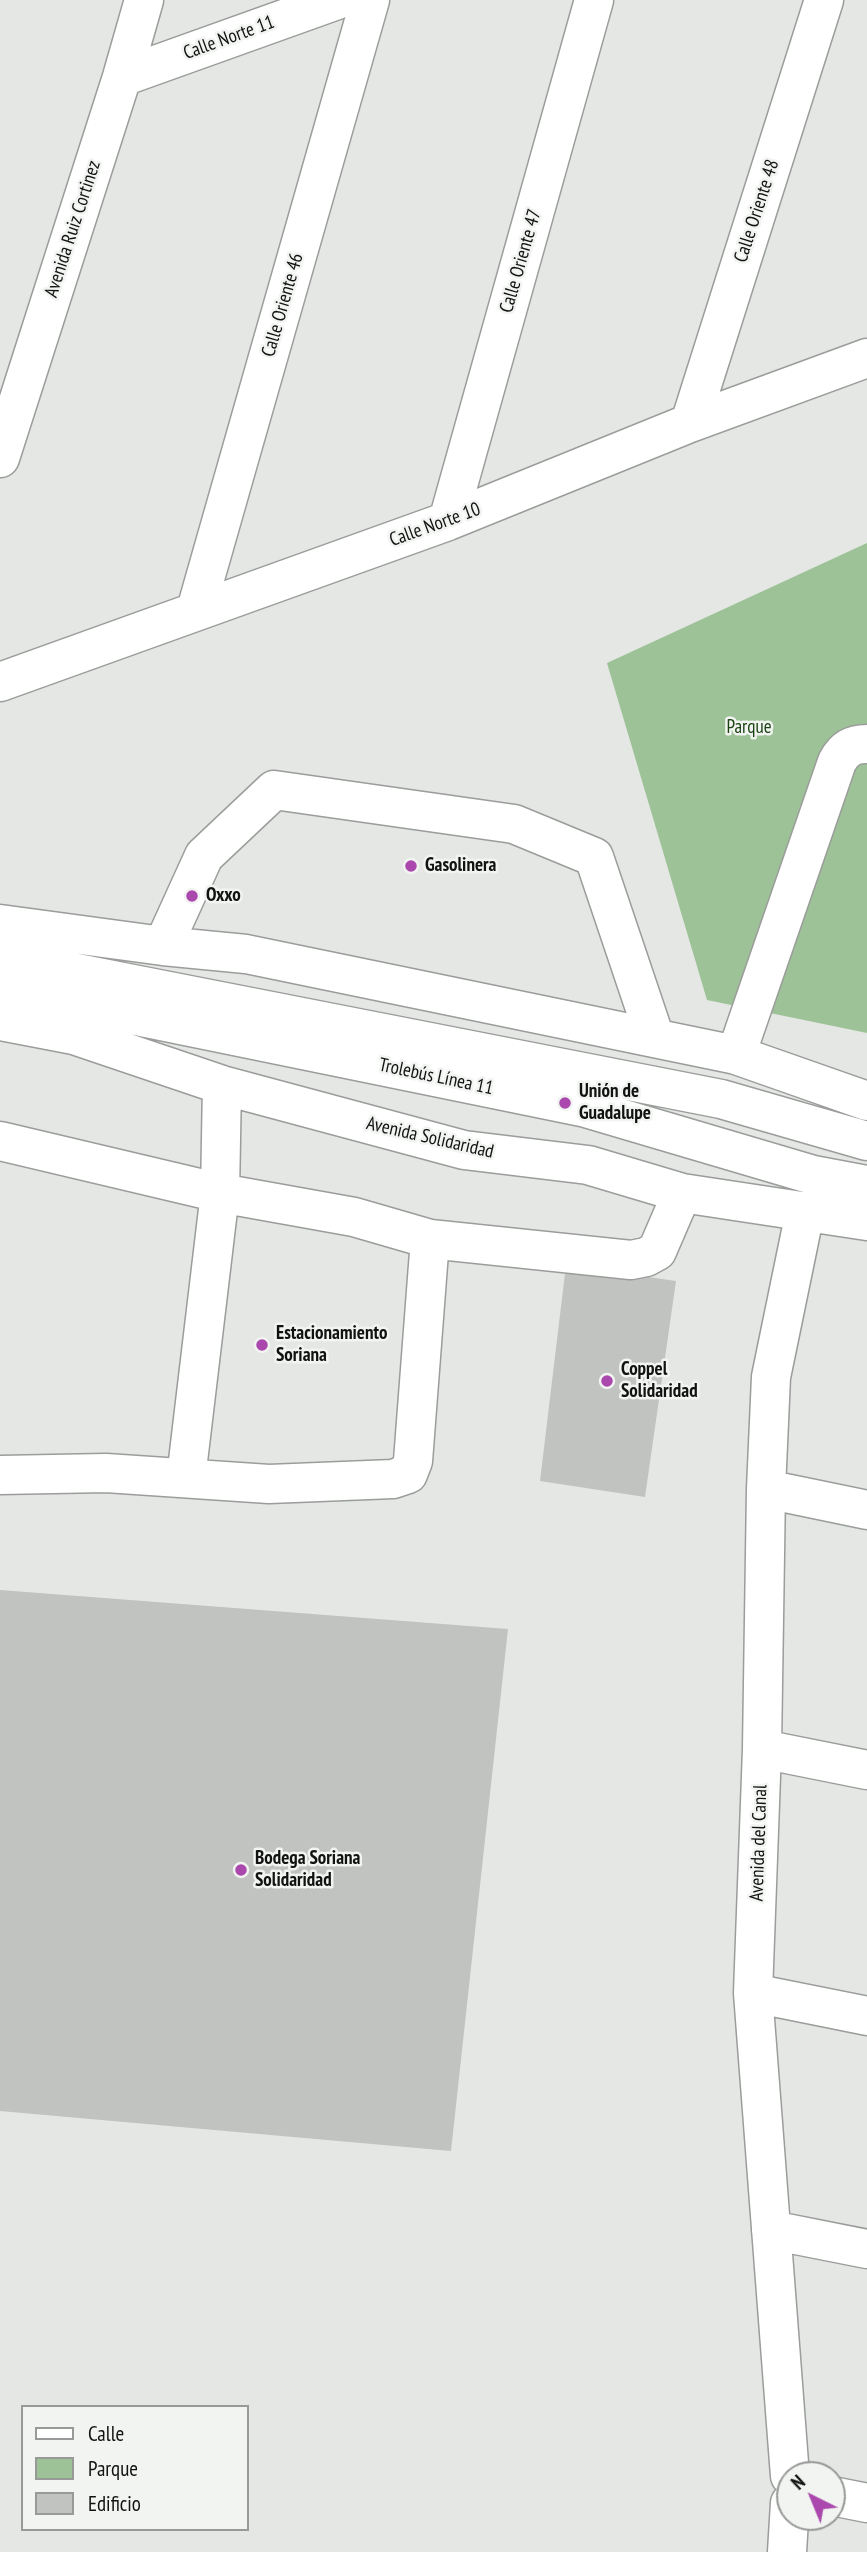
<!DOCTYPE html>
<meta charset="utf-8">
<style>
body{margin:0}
#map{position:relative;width:867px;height:2552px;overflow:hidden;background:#e4e7e4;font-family:"PT Sans Narrow",sans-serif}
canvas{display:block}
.legend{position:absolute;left:21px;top:2405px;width:228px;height:126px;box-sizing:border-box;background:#f1f4f1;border:2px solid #979a97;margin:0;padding:9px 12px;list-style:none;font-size:21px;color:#111211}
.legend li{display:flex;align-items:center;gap:14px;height:35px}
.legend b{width:35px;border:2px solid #979a97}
.north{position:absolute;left:776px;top:2461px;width:70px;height:70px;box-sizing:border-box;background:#f1f4f1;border:2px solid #979a97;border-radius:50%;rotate:317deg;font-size:19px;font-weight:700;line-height:28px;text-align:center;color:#111211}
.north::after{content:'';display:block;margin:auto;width:24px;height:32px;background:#aa48ae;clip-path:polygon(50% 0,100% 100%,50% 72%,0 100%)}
</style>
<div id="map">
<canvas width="867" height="2552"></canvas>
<ul class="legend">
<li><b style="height:9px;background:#fff"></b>Calle</li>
<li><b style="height:19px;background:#9ec297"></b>Parque</li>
<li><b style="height:19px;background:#c0c3c0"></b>Edificio</li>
</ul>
<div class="north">N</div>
</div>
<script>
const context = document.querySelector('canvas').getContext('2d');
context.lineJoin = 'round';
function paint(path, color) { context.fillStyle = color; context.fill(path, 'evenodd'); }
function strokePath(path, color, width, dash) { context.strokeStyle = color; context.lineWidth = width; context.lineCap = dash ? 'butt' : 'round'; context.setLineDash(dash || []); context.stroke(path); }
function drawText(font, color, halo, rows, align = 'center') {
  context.font = font + ' "PT Sans Narrow",sans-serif'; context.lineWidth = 5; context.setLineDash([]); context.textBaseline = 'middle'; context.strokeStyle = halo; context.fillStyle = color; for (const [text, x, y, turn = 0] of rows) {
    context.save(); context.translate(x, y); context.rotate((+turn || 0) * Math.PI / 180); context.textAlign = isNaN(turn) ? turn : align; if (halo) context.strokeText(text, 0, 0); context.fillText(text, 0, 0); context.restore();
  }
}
const green = new Path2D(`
 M867,543V1033L707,1000L607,663Z`);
const building = new Path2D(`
 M566,1265L676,1281L645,1497L540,1481Z
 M0,1590L508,1629L451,2151L0,2111Z`);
const minor = new Path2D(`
 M122,77L337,0
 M690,423L824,0
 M0,458L122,77L144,0
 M448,521L594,0
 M196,610L370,0
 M0,682L448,521L690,423L867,358
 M0,924L163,946L246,954L736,1055L867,1101
 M163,946L204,856L274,790L514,824L594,857L655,1038
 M0,958L721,1099L867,1141
 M0,988L586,1108L813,1175L867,1185
 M0,1021L74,1035L222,1085L464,1150L588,1165L682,1193L867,1221
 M736,1055L837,762C844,749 852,744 867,744
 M0,1141L220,1193L354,1217L430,1239L631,1260L646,1257L657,1251L682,1193
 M0,1475L106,1473L269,1484L393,1479L408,1474L413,1461L430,1239
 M186,1478L220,1193L222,1085
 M766,1489L867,1510
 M762,1749L867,1770
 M753,1993L867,2016
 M771,2230L867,2249
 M790,2476L753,1993L762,1749L766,1489L771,1377L805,1212
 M832,2496L867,2503
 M787,2552L790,2503`);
const markers = [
 [411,866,7,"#aa48ae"],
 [192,896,7,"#aa48ae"],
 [565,1103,7,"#aa48ae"],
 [262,1345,7,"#aa48ae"],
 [607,1381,7,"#aa48ae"],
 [241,1870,7,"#aa48ae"]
];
const streetNames = [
 ["Calle Norte 11",229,38,-20],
 ["Calle Oriente 48",757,211,-72],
 ["Avenida Ruiz Cortinez",73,229,-72],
 ["Calle Oriente 47",521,261,-74],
 ["Calle Oriente 46",283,305,-74],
 ["Calle Norte 10",435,525,-20],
 ["Trolebús Línea 11",436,1077,12],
 ["Avenida Solidaridad",430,1138,13],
 ["Avenida del Canal",759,1843,-88]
];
const parkNames = [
 ["Parque",749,728]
];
const poiNames = [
 ["Gasolinera",425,866],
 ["Oxxo",206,896],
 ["Unión de",579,1092],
 ["Guadalupe",579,1114],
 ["Estacionamiento",276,1334],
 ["Soriana",276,1356],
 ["Coppel",621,1370],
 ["Solidaridad",621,1392],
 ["Bodega Soriana",255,1859],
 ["Solidaridad",255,1881]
];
paint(green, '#9ec297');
paint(building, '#c0c3c0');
strokePath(minor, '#9a9d9a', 41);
strokePath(minor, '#fff', 38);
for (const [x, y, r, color] of markers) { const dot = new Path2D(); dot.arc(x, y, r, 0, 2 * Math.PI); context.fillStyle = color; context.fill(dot); strokePath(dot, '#f1f4f1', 2.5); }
drawText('19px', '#111211', '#f1f4f1', streetNames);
drawText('19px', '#1c4314', '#f1f4f1', parkNames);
drawText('bold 19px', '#111211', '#f1f4f1', poiNames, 'left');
</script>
